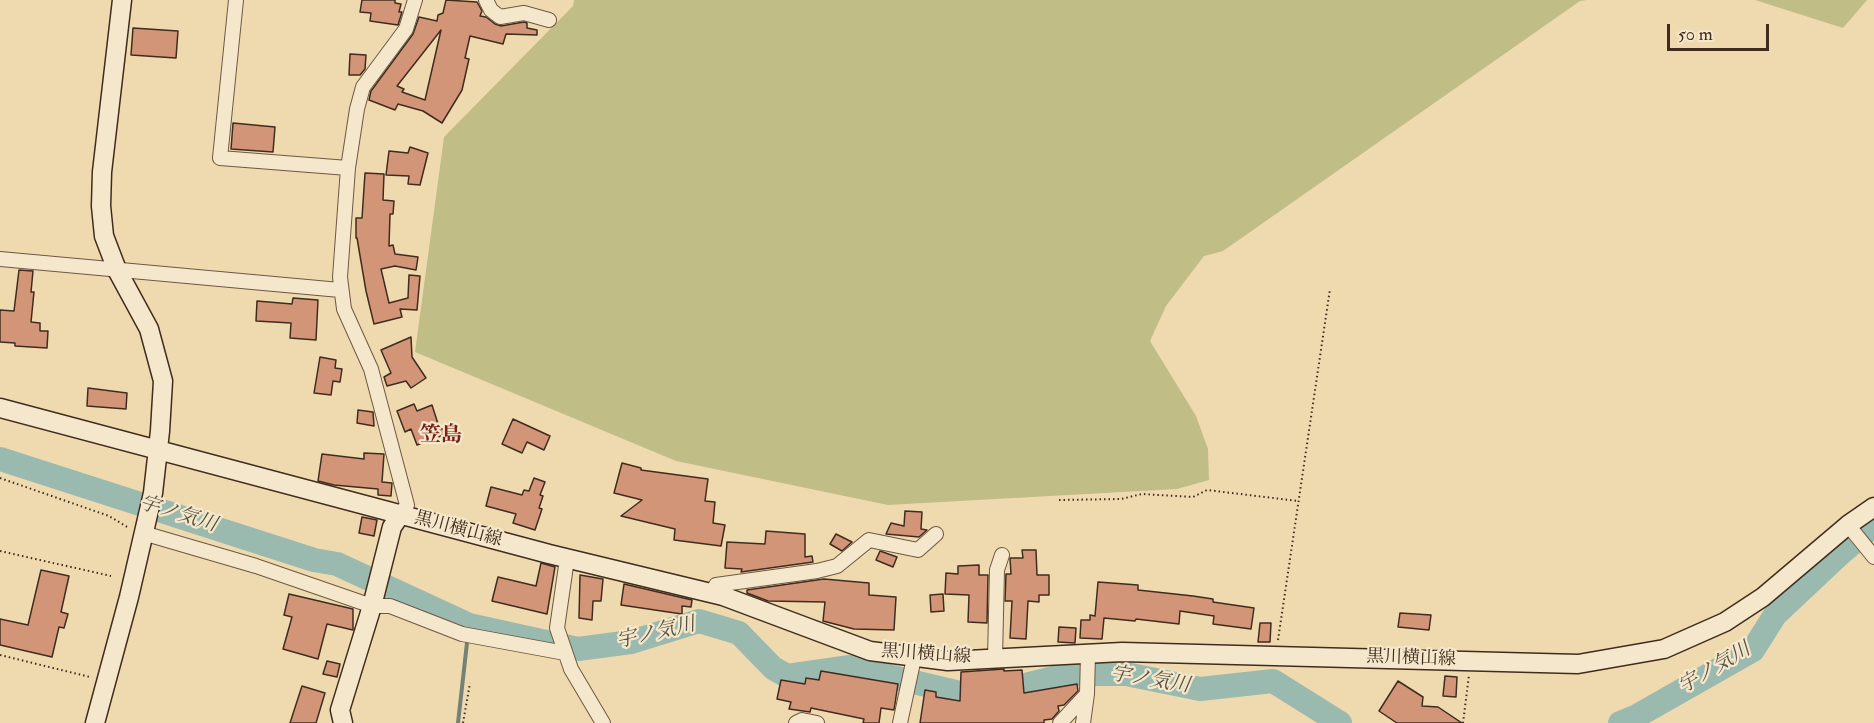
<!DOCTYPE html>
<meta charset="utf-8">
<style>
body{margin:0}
#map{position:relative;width:1874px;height:723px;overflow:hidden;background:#efdaaf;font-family:"IM FELL Double Pica",serif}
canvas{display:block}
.scale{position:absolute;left:1667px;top:24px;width:102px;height:27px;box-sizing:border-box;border:3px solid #402c1e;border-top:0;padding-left:8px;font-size:18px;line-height:21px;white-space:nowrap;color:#402c1e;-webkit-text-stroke:4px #f5e7cb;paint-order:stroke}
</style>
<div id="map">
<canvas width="1874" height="723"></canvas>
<div class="scale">50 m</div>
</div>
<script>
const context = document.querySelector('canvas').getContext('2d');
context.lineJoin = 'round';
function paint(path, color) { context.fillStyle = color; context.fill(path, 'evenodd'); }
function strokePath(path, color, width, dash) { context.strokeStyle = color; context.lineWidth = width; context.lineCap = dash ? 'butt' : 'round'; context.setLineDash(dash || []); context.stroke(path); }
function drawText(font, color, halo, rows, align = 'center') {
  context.font = font + ' "IM FELL Double Pica","Noto Serif JP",serif'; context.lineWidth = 4.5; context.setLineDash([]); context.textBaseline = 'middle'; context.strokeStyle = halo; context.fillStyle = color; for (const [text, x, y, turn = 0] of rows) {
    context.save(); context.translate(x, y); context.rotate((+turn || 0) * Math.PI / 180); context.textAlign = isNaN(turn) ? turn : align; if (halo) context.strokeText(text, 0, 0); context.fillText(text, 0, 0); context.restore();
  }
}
const green = new Path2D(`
 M574,0H1587L1580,1L1223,251L1204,256L1166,306L1150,341L1196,416L1208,449L1209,480L1177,489L888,505L676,461L415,352L444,137L573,6Z
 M1755,0H1867L1843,28Z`);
const stream = new Path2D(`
 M458,723L469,625`);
const river = new Path2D(`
 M0,459L314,560L337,564L469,625L578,649L631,642L699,621L739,633L773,668L787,676L850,667L977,697L1070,674H1126L1200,689L1273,681L1340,723
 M1620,723L1637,716L1753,650L1775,615L1841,553L1874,525`);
const building = new Path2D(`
 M362,0H395V3L401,4L399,12H402L398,25L370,21L371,13L360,12Z
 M446,0L477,2L482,11L480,16L486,17L495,24L501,26L524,22L527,23V28L537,30V35L506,34L503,44L470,36L465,58L469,59L462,90L442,123L423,111L398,104L395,110L369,100L371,91L413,34L419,17L437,21L438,15L443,13ZM441,30L425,100L402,92L404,89L397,86Z
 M133,28L178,31L176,58L131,55Z
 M350,54L366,55L365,69L360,75H349Z
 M233,123L275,127L273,152L231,149Z
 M410,147L428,153L420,185L408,184L409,176L386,175L389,151L408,153Z
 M365,173L384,174L383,200L394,201L393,214H390L389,246L393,245L395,254L418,257L416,270L395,266L381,269L389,303L408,298L409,275L420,276L417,310L400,309L402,317L374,324L366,291L357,238H356V218H362Z
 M19,270L33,271L31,292H34L31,322L40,323V331H48L47,348L15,346V343L0,342V310L14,311Z
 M293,298L318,300L316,340L290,338L291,323L256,321L257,301L292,304Z
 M411,337L412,357L426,378L411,388L406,381L387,386L384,377L391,373L381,350Z
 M320,357L336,360L335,368L342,369L340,382L333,381L331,395L314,393Z
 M88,388L127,393L126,409L87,406Z
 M414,404L417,411L432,405L439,427L449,433L417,445L411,429L405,432L397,411Z
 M358,410L373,412L374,426L357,423Z
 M513,419L550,436L544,450L527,442L522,453L502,444Z
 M364,453L384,454L382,482L392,483L391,496L378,495V489L334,485L318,481L322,454L364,459Z
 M622,463L641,468V470L708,479L705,501L715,502L713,523L725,525L721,546L674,540L675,529L621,516L642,500L614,493Z
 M534,478L545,482L540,495L543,496L539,508L542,509L535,530L513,523L516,514L486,506L491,487L522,495L524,490L529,491Z
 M905,511L922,512L921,529L927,530L919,537L886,534L891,523L904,526Z
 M362,517L377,520L374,536L359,533Z
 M766,531L805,534V557L812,556L813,562L741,572L742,569L725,568L727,542L765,544Z
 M836,534L852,542L842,551L830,544Z
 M1022,550H1036L1037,575H1049V595H1039V602L1028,601L1026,639L1010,638L1012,601H1005L1006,574H1011L1010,558H1023Z
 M880,551L897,557L893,567L876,560Z
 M541,563L555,567L547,614L492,601L498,577L536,586Z
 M979,565V575H988L987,623L968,622L969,595L945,594L946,573L958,574V566Z
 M41,570L69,576L61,612L68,614L64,628L59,627L52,657L0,645V619L28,625Z
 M580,575L603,579L601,601H593L592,620L579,618Z
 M824,579L869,583V595L896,597L894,630L854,629L823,621L825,602L768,601L747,593V590Z
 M1098,582L1138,585V590L1193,596L1213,599V602L1254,608L1251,629L1213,624L1214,616L1180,611L1179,624L1136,619L1135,621L1104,618L1102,639L1080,638L1081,620H1090V615L1095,616Z
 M624,584L692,600L691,607L682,606V614L621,605Z
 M289,594L353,609V630L327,624L318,659L283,649L292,617L284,615Z
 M943,594L944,611L931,612L930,595Z
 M1400,613L1431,615L1429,630L1398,627Z
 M1260,623H1271L1270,642H1258Z
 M1059,627L1076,628L1075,643L1058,642Z
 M327,661L340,664L337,677L323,674Z
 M1004,669V671L1022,670L1024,693L1077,684L1078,691L1064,705L1058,706L1059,711L1052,719L1044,720V723H920L925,690L936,692V697L960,701L961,672Z
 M821,671L898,684L894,710L881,708L879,723H863L864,719L811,708L810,712L789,709L791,702L777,699L781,680L805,684L806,678L819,680Z
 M1445,676L1457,677L1456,697L1443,696Z
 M1398,681L1423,697L1422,706L1438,707L1462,723H1397L1379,711Z
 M302,686L325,693L316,723H290Z`);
const path = new Path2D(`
 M0,478L109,516L129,528
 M1059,500L1121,499L1142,494L1193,497L1207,490L1298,501
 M0,551L111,576
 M1278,640L1330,289
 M0,655L90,677
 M463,723L470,683
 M1463,723L1469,675`);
const street = new Path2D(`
 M236,0L220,158L348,168
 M486,0L491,10L500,17L524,13L549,20
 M0,259L340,290
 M401,514L407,505L371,369L344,309L340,277L348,168L357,109L363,87L406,29L415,0
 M1848,525L1874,557
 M143,533L256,566L372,606H390L462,634L565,653
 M567,559L557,628L571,669L603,723
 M712,593L716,585L817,571L837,566L869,540L918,550L936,534
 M995,659L997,570L1002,555
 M796,723L802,720L817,723
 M900,723L914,658
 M1060,723L1087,694L1088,654
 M1083,723L1087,694`);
const secondary = new Path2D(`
 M0,408L549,554L723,596L870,651L948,661L1122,652L1578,664L1664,649L1725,622L1763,597L1848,525L1874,507
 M95,723L129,597L153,493L160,431L163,381L149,329L117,270L104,236L101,206L102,172L122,0
 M343,723L340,710L372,606L392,527L401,514`);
const streetNames = [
 ["黒川横山線",458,530,15],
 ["黒川横山線",926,655,4],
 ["黒川横山線",1411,659,2]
];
const waterNames = [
 ["宇ノ気川",178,515,17],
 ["宇ノ気川",656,634,-13],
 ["宇ノ気川",1715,669,-31],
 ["宇ノ気川",1150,681,9]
];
const quarterNames = [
 ["笠島",441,436]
];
paint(green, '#c0bd86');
strokePath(stream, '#768175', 4);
strokePath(river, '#9abaaf', 24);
paint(building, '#d39577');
strokePath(building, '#402c1e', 1.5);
strokePath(street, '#6c5842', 16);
strokePath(secondary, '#402c1e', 21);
strokePath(path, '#402c1e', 2, [1.5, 3]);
strokePath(street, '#f5e7cb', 14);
strokePath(secondary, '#f5e7cb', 18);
drawText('18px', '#402c1e', '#f5e7cb', streetNames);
drawText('italic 20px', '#565042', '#f5e7cb', waterNames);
drawText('bold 21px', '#7a1f14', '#f5e7cb', quarterNames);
</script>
